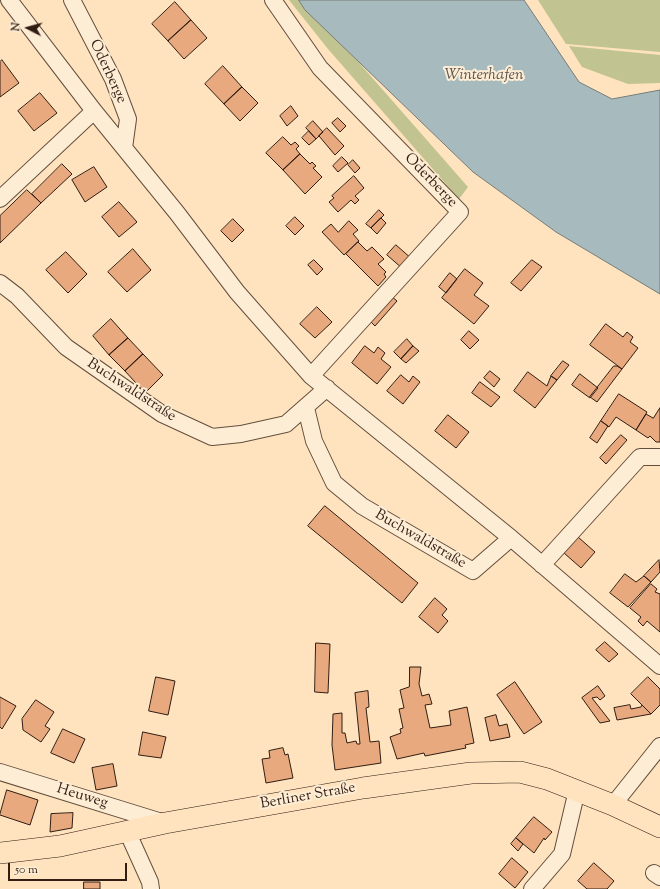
<!DOCTYPE html>
<meta charset="utf-8">
<style>
body{margin:0}
#map{position:relative;width:660px;height:889px;overflow:hidden;background:#fee3be;font-family:"Sorts Mill Goudy",serif}
canvas{display:block}
.north{position:absolute;left:8px;top:8px;width:40px;height:40px;-webkit-text-stroke:3px #feedd5;paint-order:stroke;rotate:276deg;font-size:11px;font-weight:700;line-height:16px;text-align:center;color:#311d12}
.north::after{content:'';display:block;margin:auto;width:14px;height:18px;background:#311d12;clip-path:polygon(50% 0,100% 100%,50% 72%,0 100%)}
.scale{position:absolute;left:8px;top:863px;width:119px;height:18px;box-sizing:border-box;border:2px solid #311d12;border-top:0;padding-left:5px;font-size:12px;line-height:14px;white-space:nowrap;color:#311d12;-webkit-text-stroke:3px #feedd5;paint-order:stroke}
</style>
<div id="map">
<canvas width="660" height="889"></canvas>
<div class="north">N</div>
<div class="scale">50 m</div>
</div>
<script>
const context = document.querySelector('canvas').getContext('2d');
context.lineJoin = 'round';
function paint(path, color) { context.fillStyle = color; context.fill(path, 'evenodd'); }
function strokePath(path, color, width, dash) { context.strokeStyle = color; context.lineWidth = width; context.lineCap = dash ? 'butt' : 'round'; context.setLineDash(dash || []); context.stroke(path); }
function drawText(font, color, halo, rows, align = 'center') {
  context.font = font + ' "Sorts Mill Goudy",serif'; context.lineWidth = 4; context.setLineDash([]); context.textBaseline = 'middle'; context.strokeStyle = halo; context.fillStyle = color; for (const [text, x, y, turn = 0] of rows) {
    context.save(); context.translate(x, y); context.rotate((+turn || 0) * Math.PI / 180); context.textAlign = isNaN(turn) ? turn : align; if (halo) context.strokeText(text, 0, 0); context.fillText(text, 0, 0); context.restore();
  }
}
const green = new Path2D(`
 M289,0H304L468,187L459,199L328,49Z
 M538,0H660V52L566,44Z
 M569,46L660,55V83L628,84L582,67Z`);
const water = new Path2D(`
 M299,0H524L579,82L612,99L660,90V294L556,232L473,172L305,10Z`);
const building = new Path2D(`
 M175,2L191,20L168,41L152,24Z
 M191,20L207,38L184,59L168,41Z
 M2,60L19,83L0,97V62Z
 M223,66L242,87L224,104L205,84Z
 M242,87L258,103L240,121L224,104Z
 M40,93L57,113L34,131L18,111Z
 M291,106L298,116L287,126L280,116Z
 M338,118L346,126L340,132L332,123Z
 M313,121L323,132L316,139L306,128Z
 M327,128L344,146L335,155L319,136Z
 M309,131L316,139L309,145L302,138Z
 M283,137L291,145L295,142L299,146L296,149L300,154L283,170L266,153Z
 M300,154L310,164L312,162L316,166L313,168L322,177L305,194L283,170Z
 M342,157L348,163L338,172L333,166Z
 M353,160L360,168L355,173L348,165Z
 M62,164L72,174L41,203L32,194Z
 M94,167L107,187L85,202L72,180Z
 M354,176L364,188L355,196L359,200L355,204L351,200L338,212L329,202L334,198L332,196Z
 M27,190L41,203L0,243V216Z
 M119,202L137,222L119,237L102,217Z
 M379,210L384,215L371,228L366,224Z
 M295,217L304,226L295,235L286,226Z
 M381,218L386,223L377,234L371,228Z
 M233,219L244,230L232,242L221,231Z
 M349,221L358,230L353,234L359,241L344,255L322,232L331,224L338,232Z
 M358,242L367,251L372,247L384,259L378,264L386,272L384,274L386,277L378,286L346,254Z
 M396,245L412,259L403,269L387,255Z
 M133,249L151,270L127,292L108,272Z
 M66,252L87,274L68,293L46,270Z
 M314,260L323,269L317,275L308,265Z
 M532,260L542,267L521,291L511,283Z
 M465,269L483,283L474,295L489,306L474,324L442,298Z
 M450,273L457,279L446,293L439,287Z
 M391,296L397,301L375,326L369,320Z
 M317,307L332,322L315,338L300,324Z
 M111,319L128,338L109,355L93,336Z
 M606,324L623,337L627,332L633,337L630,342L638,348L622,369L590,345Z
 M469,331L479,340L470,349L461,340Z
 M128,338L143,354L125,371L109,355Z
 M407,339L413,346L401,359L394,352Z
 M365,346L374,353L378,347L385,353L381,359L391,367L377,384L352,363Z
 M413,346L419,351L406,363L401,359Z
 M143,354L163,375L145,393L125,371Z
 M563,361L569,365L557,380L551,376Z
 M614,366H617L622,369L597,402L590,397Z
 M490,371L500,379L494,387L484,378Z
 M528,372L547,386L551,376L557,380L535,408L514,391Z
 M580,374L598,388L590,398L572,385Z
 M401,375L409,382L413,376L420,382L403,404L387,391Z
 M480,382L500,397L491,407L472,393Z
 M619,394L647,412L636,430L616,417L609,427L601,421Z
 M660,408V442H656L650,436L648,438L636,430L646,414L653,418Z
 M448,415L469,432L456,448L435,431Z
 M601,421L608,426L597,443L590,438Z
 M621,435L627,440L606,464L600,458Z
 M325,506L418,583L402,603L308,526Z
 M578,537L595,552L581,568L564,553Z
 M659,560L660,572L651,582L644,576Z
 M625,574L636,582L644,576L651,582L628,607L610,593Z
 M651,584L657,589L655,592L660,594V632L647,621L643,626L638,621L641,617L630,608Z
 M435,598L447,609L442,615L448,621L438,633L419,617Z
 M605,642L618,654L609,662L596,650Z
 M316,643L330,644L328,693L315,692Z
 M410,667H421L419,684L422,696L429,694L432,704L425,705L430,728L451,725L449,711L467,707L474,743L465,745L466,748L425,756L424,753L397,759L390,737L401,733L400,729L403,728L399,709L404,708L400,690L409,687Z
 M156,677L175,681L168,715L149,711Z
 M648,677L660,689V705L651,714L631,694Z
 M515,682L542,722L524,734L497,695Z
 M598,686L605,696L600,700L597,697L592,698L610,721L600,723L582,698Z
 M368,691L369,707L366,708L370,742L379,741L381,763L335,770L332,745L333,714L342,713V733H345L347,743L356,741L357,744H360L355,693Z
 M0,697L16,706L2,729L0,727Z
 M36,700L54,712L45,726L50,729L41,742L23,730L22,719Z
 M630,705L631,709L641,707L642,705L651,714L617,720L614,708Z
 M496,715L499,726L507,724L510,737L490,741L485,718Z
 M63,729L85,739L74,763L51,753Z
 M143,732L166,737L161,758L139,755Z
 M283,748L285,755L288,754L293,778L266,783L262,759L270,758L269,751Z
 M113,764L117,786L96,790L92,768Z
 M7,790L38,800L30,825L0,815Z
 M73,813L72,828L50,832L51,814Z
 M534,817L552,832L545,840L544,838L534,853L516,838Z
 M516,838L523,844L518,851L511,844Z
 M512,858L528,872L515,888L499,874Z
 M594,863L614,881L607,889H587L578,881Z
 M84,882H100V889H84Z`);
const minor = new Path2D(`
 M9,0L94,111L177,213L237,292L311,376L511,538L660,666
 M72,0L113,79L128,119L124,148
 M273,0L320,68L460,212L311,376
 M0,199L94,111
 M0,283L17,296L66,347L162,414L212,437L241,434L286,424L327,388
 M306,408L314,441L334,483L362,506L473,571L511,538
 M542,565L640,457H660
 M0,772L165,823
 M613,805L660,746
 M127,831L150,882L151,889
 M654,873L660,877
 M532,889L562,854L577,790`);
const major = new Path2D(`
 M0,853L60,846L165,823L363,788L471,773L520,772L547,779L613,805L660,827`);
const streetNames = [
 ["Oderberge",107,72,65],
 ["Oderberge",430,181,46],
 ["Buchwaldstraße",131,391,33],
 ["Buchwaldstraße",420,540,30],
 ["Heuweg",82,797,17],
 ["Berliner Straße",308,797,-10]
];
const waterNames = [
 ["Winterhafen",484,76]
];
paint(green, '#c1c391');
paint(water, '#a7bbbe');
strokePath(water, '#787c79', 1);
paint(building, '#e7a97d');
strokePath(building, '#311d12', 1);
strokePath(minor, '#644e3d', 18);
strokePath(major, '#311d12', 22);
strokePath(minor, '#feedd5', 16);
strokePath(major, '#fee3be', 21);
drawText('15px', '#311d12', '#feedd5', streetNames);
drawText('italic 16px', '#5a544e', '#feedd5', waterNames);
</script>
